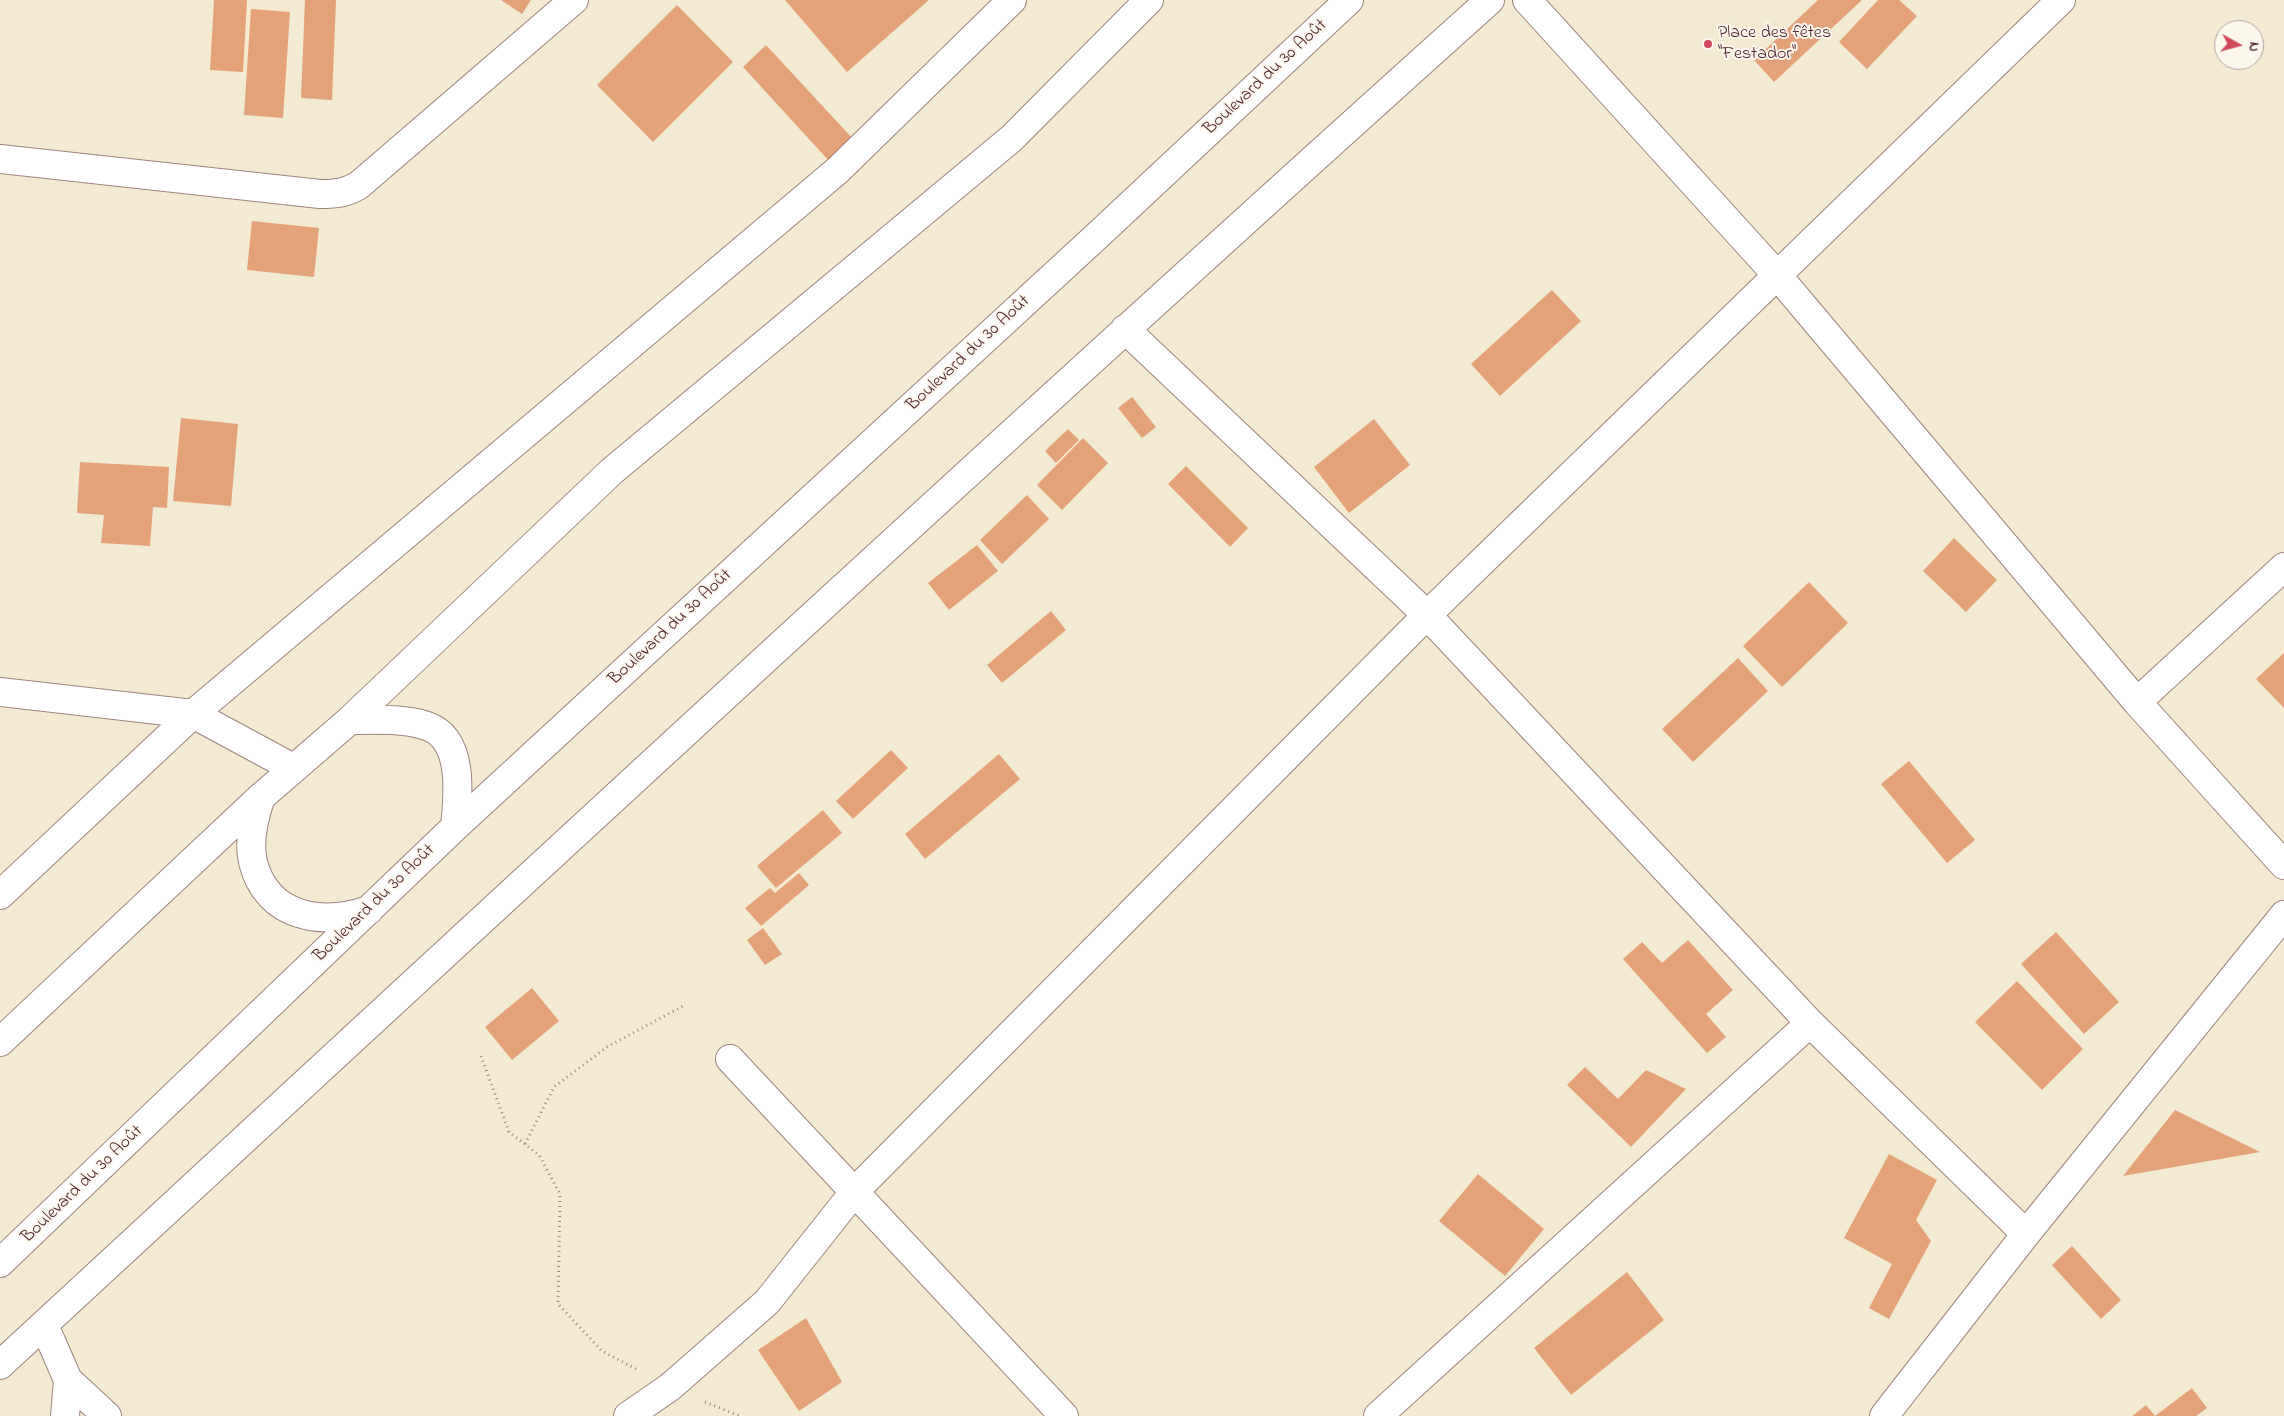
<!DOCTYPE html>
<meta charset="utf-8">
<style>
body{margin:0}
#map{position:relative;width:2284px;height:1416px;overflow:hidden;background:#f2ead1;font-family:"Indie Flower",sans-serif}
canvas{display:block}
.north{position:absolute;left:2214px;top:20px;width:50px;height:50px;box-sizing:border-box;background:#fbf7ec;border:1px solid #b4a19f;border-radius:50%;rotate:97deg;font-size:14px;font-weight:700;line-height:20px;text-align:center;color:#4a1f2b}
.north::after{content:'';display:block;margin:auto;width:18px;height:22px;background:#d1495b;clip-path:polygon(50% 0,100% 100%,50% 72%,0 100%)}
</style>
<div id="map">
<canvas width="2284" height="1416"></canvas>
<div class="north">N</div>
</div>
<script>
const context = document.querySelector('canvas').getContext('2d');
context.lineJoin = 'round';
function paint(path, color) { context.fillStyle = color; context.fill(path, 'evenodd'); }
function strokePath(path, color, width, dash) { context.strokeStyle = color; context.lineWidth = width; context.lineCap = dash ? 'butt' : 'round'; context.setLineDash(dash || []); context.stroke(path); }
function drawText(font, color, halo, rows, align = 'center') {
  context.font = font + ' "Indie Flower",sans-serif'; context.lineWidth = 4; context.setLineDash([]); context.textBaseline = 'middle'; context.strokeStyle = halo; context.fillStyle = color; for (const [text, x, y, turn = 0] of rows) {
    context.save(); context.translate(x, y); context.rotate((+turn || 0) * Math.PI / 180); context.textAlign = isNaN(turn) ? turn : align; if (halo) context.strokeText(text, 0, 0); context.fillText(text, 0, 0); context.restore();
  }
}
const building = new Path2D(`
 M214,0H247L243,72L210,70Z
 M305,0H336L332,100L301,98Z
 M501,0H531L522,14Z
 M785,0H929L847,72Z
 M1818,0H1862L1774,82L1754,60Z
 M1878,0H1899L1917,16L1867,69L1839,42Z
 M677,5L733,62L653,142L597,85Z
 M251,9L290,12L283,118L244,115Z
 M766,45L854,140L830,162L743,67Z
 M252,221L319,228L314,277L247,270Z
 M1552,290L1581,321L1500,396L1471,364Z
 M1132,397L1156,427L1142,438L1118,408Z
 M181,418L238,424L231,506L173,501Z
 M1374,419L1410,465L1349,513L1314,467Z
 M1068,429L1079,440L1056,463L1045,451Z
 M1083,438L1108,463L1062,510L1037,485Z
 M80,462L169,467L167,508L153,507L150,546L101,543L104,515L77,513Z
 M1186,466L1248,528L1230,547L1168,484Z
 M1027,495L1049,519L1002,564L980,540Z
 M1954,538L1997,580L1966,612L1923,571Z
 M977,545L998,571L949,610L928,583Z
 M1809,582L1848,623L1782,687L1743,646Z
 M1051,611L1066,630L1002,683L987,665Z
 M2284,653V708L2256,679Z
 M1738,658L1768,691L1693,762L1662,729Z
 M891,750L908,768L853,819L836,801Z
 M999,754L1020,779L925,859L905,834Z
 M1909,761L1975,840L1947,863L1881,784Z
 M823,810L842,833L776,888L757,866Z
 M799,873L809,885L761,926L745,908L770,888L775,893Z
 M763,928L782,954L765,965L747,940Z
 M2056,932L2119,1002L2084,1034L2021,964Z
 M1688,940L1733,990L1706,1014L1726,1037L1707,1053L1623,959L1642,942L1662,963Z
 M2017,981L2083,1049L2042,1090L1975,1022Z
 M532,988L559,1021L512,1060L485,1027Z
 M1585,1067L1618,1099L1646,1070L1686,1089L1631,1147L1567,1085Z
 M2175,1110L2260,1152L2123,1176Z
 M1889,1154L1937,1180L1916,1220L1931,1241L1889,1319L1869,1308L1892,1264L1844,1238Z
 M1478,1174L1544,1229L1505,1276L1439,1221Z
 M2072,1246L2121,1300L2101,1319L2052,1265Z
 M1627,1272L1664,1320L1571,1395L1534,1348Z
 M806,1318L842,1382L799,1411L758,1350Z
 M2192,1388L2207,1408L2196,1416H2155Z
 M2146,1405L2155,1416H2132Z`);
const path = new Path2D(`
 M481,1056L509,1132L539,1155L560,1194L558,1304L602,1351L636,1369
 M525,1144L554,1087L607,1047L683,1006
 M705,1402L740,1416`);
const minor = new Path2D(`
 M1527,0L1777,275L2137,702L2284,865
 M0,159L320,194C336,194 346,193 359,185L574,0
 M1125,329L1427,615L1810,1023L2026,1234
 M0,692L193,714L293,768
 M2137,702L2284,567
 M0,895L193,714L838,170L1012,0
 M730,1059L1064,1416
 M44,1325L68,1380L107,1416
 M0,1365C495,908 989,450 1490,0
 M65,1416L68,1380
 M628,1416L670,1387L767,1302L855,1191L1427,615L2061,0
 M1378,1416L1810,1023
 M1884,1416L2026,1234L2284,915`);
const trunk = new Path2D(`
 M350,720C375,720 403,718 427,726C465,739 458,797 455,827
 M261,797C254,817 248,841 253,862C267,918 322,926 369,910
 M0,1042L261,797L350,720L612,471L1012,138L1149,0
 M0,1263L455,827L1098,235L1349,0`);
const markers = [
 [1708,44,5,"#d1495b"]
];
const poiNames = [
 ["Place des fêtes",1718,34],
 ["\"Festador\"",1718,55]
];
const streetNames = [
 ["Boulevard du 30 Août",1266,78,-43],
 ["Boulevard du 30 Août",969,354,-43],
 ["Boulevard du 30 Août",671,628,-43],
 ["Boulevard du 30 Août",375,904,-44],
 ["Boulevard du 30 Août",83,1185,-44]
];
paint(building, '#e4a27b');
strokePath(minor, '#9e847e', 30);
strokePath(trunk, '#9e847e', 30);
strokePath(path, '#9e847e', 3, [1, 4]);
strokePath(minor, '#fff', 28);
strokePath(trunk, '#fff', 28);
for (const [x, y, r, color] of markers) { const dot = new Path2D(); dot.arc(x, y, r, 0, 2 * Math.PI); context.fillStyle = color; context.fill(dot); strokePath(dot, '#fbf7ec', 2); }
drawText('18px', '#4a1f2b', '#fbf7ec', poiNames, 'left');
drawText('18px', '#4a1f2b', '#fbf7ec', streetNames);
</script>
